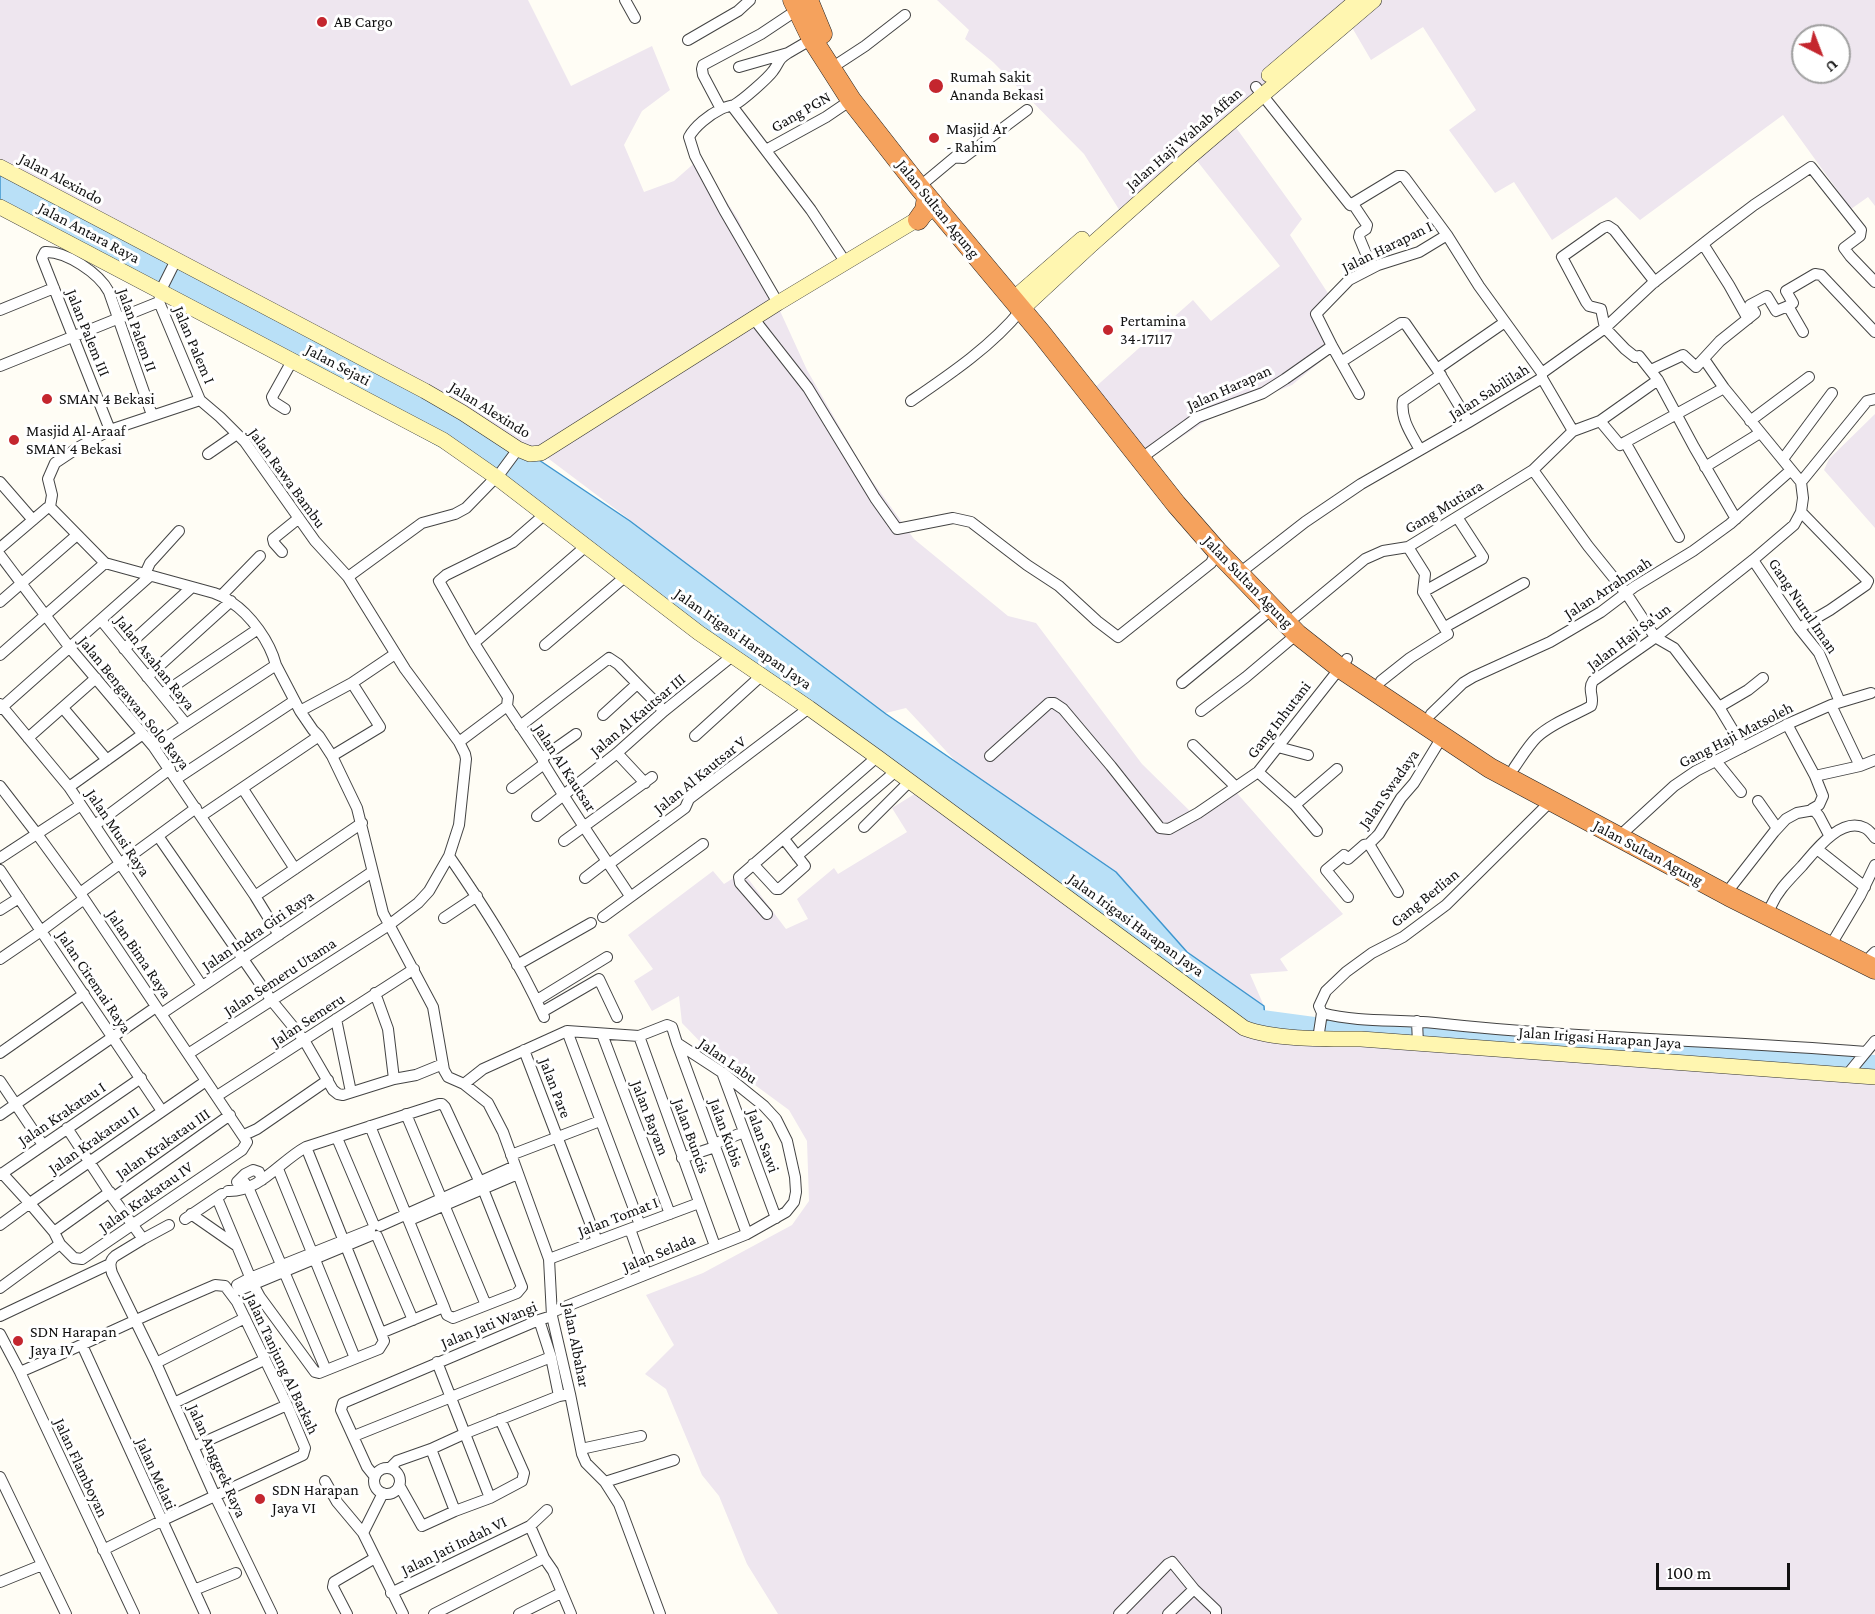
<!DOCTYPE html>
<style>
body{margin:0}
#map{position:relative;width:1875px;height:1614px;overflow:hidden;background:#fffdf5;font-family:"Crimson Pro",serif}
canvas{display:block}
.north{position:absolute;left:1791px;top:24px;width:60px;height:60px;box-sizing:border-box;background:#fff;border:2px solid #a0a0a0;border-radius:50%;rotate:138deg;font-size:16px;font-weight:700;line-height:24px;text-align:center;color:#111}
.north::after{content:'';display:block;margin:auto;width:21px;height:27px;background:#c4262e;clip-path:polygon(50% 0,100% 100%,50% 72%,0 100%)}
.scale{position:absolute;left:1656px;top:1563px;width:134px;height:27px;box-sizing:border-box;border:3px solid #111;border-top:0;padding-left:8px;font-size:18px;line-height:21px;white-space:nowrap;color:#111;-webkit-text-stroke:4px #fff;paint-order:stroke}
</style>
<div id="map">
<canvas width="1875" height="1614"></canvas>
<div class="north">U</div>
<div class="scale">100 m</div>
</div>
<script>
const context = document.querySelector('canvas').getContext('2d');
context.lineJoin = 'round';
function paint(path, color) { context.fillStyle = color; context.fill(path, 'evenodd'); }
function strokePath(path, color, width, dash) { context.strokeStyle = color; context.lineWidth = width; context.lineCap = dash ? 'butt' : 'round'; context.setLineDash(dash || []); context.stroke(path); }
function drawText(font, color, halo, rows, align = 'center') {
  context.font = font + ' "Crimson Pro",serif'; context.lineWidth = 6; context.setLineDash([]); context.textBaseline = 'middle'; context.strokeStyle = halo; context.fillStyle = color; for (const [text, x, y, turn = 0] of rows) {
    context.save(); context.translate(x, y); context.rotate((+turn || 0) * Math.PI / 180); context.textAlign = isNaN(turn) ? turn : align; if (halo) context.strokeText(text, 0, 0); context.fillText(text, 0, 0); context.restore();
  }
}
const industrial = new Path2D(`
 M0,0H528L571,86L652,46L670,90L642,111L624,145L644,192L674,181L699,159L738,219L807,370L865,471L914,539L1008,616L1036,623L1142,764L1198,819L1236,792L1343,914L1280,959L1288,971L1250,974L1264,1006L1266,1034L1875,1077V1614H778L747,1564L719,1496L702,1475L666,1389L645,1374L674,1345L646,1295L703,1273L792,1225L809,1201L807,1141L789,1110L710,1052L682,1023L679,996L652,1011L634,981L653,969L628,935L713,871L724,884L743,872L786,929L808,919L797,899L834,868L838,874L907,832L892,808L960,766L906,708L886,713L541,453L0,167Z
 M937,0H1875V206L1868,197L1851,209L1783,115L1640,220L1616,197L1552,240L1514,182L1495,193L1449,130L1476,110L1423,27L1371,60L1350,24L1232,122L1302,219L1290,235L1333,301L1316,316L1339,346L1292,385L1212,417L1151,457L1092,390L1193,300L1211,321L1280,266L1194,157L1125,219L1084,154L993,62L965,39L969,30ZM1803,36H1839V72H1803Z
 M1875,414V528L1824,470L1829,459Z`);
const water = new Path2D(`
 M0,167L530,454L630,521L886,714L1116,872L1187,952L1264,1006L1266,1034L1249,1030L496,477L0,207Z`);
const river = new Path2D(`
 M1245,1012L1262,1018L1314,1025L1875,1063`);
const street = new Path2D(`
 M625,0L635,18
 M688,40L738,11L750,0
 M839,63L865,46L905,15
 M739,67L788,53L812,39
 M1256,87L1350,205L1398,176H1403L1405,178L1447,235L1479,286L1542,373
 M732,106L811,210L846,263
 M721,109L703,75L702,69L703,65L761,34L797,10
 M766,150L826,117L851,100
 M919,187L955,157L963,158L1027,110
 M1353,204L1367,225L1366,229L1360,233L1359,237L1372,268
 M1703,244L1729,285L1748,319
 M1655,282L1614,230L1608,226L1603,228L1562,257L1586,302L1589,306L1601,309L1605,328L1625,349L1635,357L1639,356L1658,380L1694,447L1736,519
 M159,302L200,400L220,417L245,442L315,541L348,577
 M778,303L724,210L695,156L689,137C695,126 709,115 721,109C725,107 730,106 734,105C742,101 768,78 773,71C780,62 777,60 788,53
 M1788,306L1793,303L1786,291L1815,274L1821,275L1875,332
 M0,310L54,288
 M754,319L808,388L875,498L897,529L953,518L971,522L1027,565L1059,586L1097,621L1118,637L1211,563L1217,551
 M1341,362L1401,323H1405L1437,369L1469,422
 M0,366L159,302L161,290L176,260
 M1437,369L1505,322
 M1651,370L1683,355L1696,367L1720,341L1755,313L1750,305L1767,296L1776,311L1788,306L1803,332
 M1542,378L1573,431
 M1359,394L1332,346L1316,314L1349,280L1378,265L1419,252L1447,235
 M911,401C949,375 992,346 1021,310
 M285,409L274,402L272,397L292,361
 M1600,421L1620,445L1724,388
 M1750,421L1809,377
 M110,430L42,258L45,252C66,251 99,273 109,292L152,415
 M1625,442L1679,537
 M1420,450C1412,435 1400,419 1403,401L1441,375
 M208,454L237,434
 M1140,459L1198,417L1263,393L1285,379L1332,346
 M1783,459L1832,393
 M1705,467L1760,433
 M1533,470L1588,546L1626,593L1655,637L1674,648L1719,707
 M0,482L33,520
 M1801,482L1867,401L1875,399
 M50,507L105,563L214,593C220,595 226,598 231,602C251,615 270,642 276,665L300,711L313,730L319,736L332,756L357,808L383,913L433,1007L444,1070L448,1077L464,1084L488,1103L503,1132L549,1259L552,1316L570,1394L582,1454L586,1463L605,1482L619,1504L660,1614
 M50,507L52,495L48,479L55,463L79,447L110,430L200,400
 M0,548L47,508L50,507
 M282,552L274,543L273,539L299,518
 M0,555L70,648L153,746L255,896L279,935
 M1753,560L1799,628L1819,653L1840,702
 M1246,568L1305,522L1361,484L1469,422L1542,378V373L1605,328L1652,284L1713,236L1754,205L1811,167L1861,230L1860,236L1844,248L1850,256L1875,282
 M145,574L150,563L179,531
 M1423,592L1482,559L1483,557L1457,517
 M221,596L260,556
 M0,602L77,535
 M1295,617L1365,559L1383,551L1408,547L1457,517L1533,470L1573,431L1600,421L1658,380
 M101,620L186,724
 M1445,627L1524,583
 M1799,628L1830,610L1866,585L1868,581L1801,512
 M474,643L439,581L446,575L513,542L544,515
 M545,645L626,576
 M124,649L192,587
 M0,655L105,563
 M147,677L231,601
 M1381,681L1410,658L1448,634L1423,592L1425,574L1408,547
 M1182,683L1272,609
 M162,694L258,629
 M0,704L69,787L202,986
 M1831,705L1860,766L1875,760
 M507,706L508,697L474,643L585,547
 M63,708L107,760
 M0,709L150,576
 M300,711L352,683L395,654
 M1201,711L1246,677L1297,634
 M1431,714L1463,683L1473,677L1550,642L1601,612L1634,587L1693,551L1730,524L1791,470
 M603,715L637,684
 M1787,724L1815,776L1823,796L1819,805L1812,809
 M520,726L609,658L618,664L664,711
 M695,736L761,676
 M28,738L96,678
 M459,742L507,706L542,758L544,764C571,809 601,852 630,896
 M1193,745L1236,787
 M153,746L276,665
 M1278,747L1308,755
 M1743,747L1719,707L1748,690L1763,678
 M617,753L645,783
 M332,756L380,727L352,683
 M990,756L1049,703H1054L1063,709L1111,766L1160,828L1169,829L1198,813L1258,772L1347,659
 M542,758L576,734
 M1716,761L1741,792
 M1514,768C1521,758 1528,746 1537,737C1552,723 1573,716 1591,706C1595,698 1587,690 1593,681L1656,637L1753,560L1794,525L1801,512L1803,498L1801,482L1724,388L1704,359
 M1258,772L1295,805L1317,831
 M1815,776L1860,766
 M176,779L294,701
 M0,786L37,834L80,893L247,1142L242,1150L82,1259L74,1258L60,1244L54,1232L32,1206L2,1173
 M69,787L143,734
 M512,788L544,764
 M243,789L295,869
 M1758,801L1777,828
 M1295,805L1337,769
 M201,816L319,736
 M537,816L617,753L664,711L731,657
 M95,825L170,769
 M864,827L910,781
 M1625,831L1674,786L1696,771L1790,723L1831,705L1871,693
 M158,836L272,1001L304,1040L333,1090L338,1094L343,1095L394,1079L416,1075L443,1064
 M564,841L652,777
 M1369,844L1398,892
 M1817,849L1865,887
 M449,856C484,907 519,961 544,1017
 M797,856L896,771
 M0,858L81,805
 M609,864L685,808L689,799L809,708
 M753,864L776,889H779L805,866L784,839
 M0,870L162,1111
 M585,878L607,861
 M1731,887L1774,832L1786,819L1797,813L1814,810L1819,816L1829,835
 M80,893L196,808
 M255,896L362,823
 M1348,897L1326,870L1344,855L1348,859L1364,845L1369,844L1379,834L1401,798L1414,783L1442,737
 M1771,906C1778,890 1790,879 1802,866C1815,851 1841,816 1865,828C1869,830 1872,834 1875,838
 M0,910L19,898
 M767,914L740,883L739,877L877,757
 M603,917L703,844
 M444,918L477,896
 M1835,938L1860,896L1875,865
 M1871,956L1875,952
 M0,959L41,931L84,899
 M517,965L591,923
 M375,993L388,1029L394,1079
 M537,1000L607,957
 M542,1012L599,979L617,1017
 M1322,1013C1360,1023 1397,1019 1435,1023C1578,1039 1722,1040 1866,1052
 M1322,1013L1319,1006L1326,991L1346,972L1372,953L1403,937L1446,905L1552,800
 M161,1014L372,872
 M336,1019L351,1092
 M1417,1021L1418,1044
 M567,1031L640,1225
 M602,1034L670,1214
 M639,1036L715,1246
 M1318,1039L1322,1013
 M677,1043L747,1234
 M524,1050L597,1241
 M0,1053L84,994
 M188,1054L389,925L418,903L429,891L449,856L459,825L466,759L465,754L459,742L405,669L348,577L422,523L455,514L466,508L501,472L518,449
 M723,1075L776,1218
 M1847,1075L1875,1041
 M0,1081L43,1145
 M464,1084L483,1069L567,1031L639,1036L667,1025L672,1027L677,1043L723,1073L764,1106L776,1119L787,1141L795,1177L796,1192L794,1202L786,1212L747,1234L552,1312
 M217,1096L414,969
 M406,1114L486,1305
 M0,1115L156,1007
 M370,1126L444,1307
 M67,1128L113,1198L143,1239
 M244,1135L257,1129L328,1080
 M337,1138L374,1225
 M714,1144L744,1132
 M511,1155L600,1121
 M682,1158L715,1147
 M278,1169L355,1358
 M0,1175L141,1078
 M241,1178L248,1187L326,1370
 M237,1182L245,1174L253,1170L259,1172L262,1180
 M228,1191C260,1192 280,1161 306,1147L439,1104H442L445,1107L483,1189L522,1287L517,1293L453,1318L447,1315L444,1307L381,1333
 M113,1198L230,1115
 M217,1198L253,1284L260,1297L315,1372L319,1373L379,1349L384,1341L306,1147
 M191,1214L237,1246
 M185,1219L222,1194
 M410,1220L518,1174
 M0,1225L30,1203L206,1081
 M169,1225L143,1239L115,1256C109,1261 110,1266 112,1273L156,1363L215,1496L272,1614
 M380,1226L515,1166
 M630,1229L646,1274
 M370,1230L250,1278L237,1285L240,1290L372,1235
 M54,1232L110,1192
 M377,1236L413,1320
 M549,1259L699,1203
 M0,1288L60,1244
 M0,1316L110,1264
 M539,1320L551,1357L559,1396
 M0,1334L20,1372L134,1614
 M82,1345L205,1614
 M437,1362L490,1498
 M156,1363L245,1318
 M20,1372C86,1344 149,1313 215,1285L225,1286L237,1302L287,1405L305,1448L303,1455L161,1521L103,1550
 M174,1403L264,1360
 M354,1436L551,1357
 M193,1447L287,1405
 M431,1449L455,1511
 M581,1449L641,1436
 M390,1468L397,1461L431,1449L466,1433L559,1396L570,1394
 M374 1481a13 13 0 1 1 26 0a13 13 0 1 1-26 0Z
 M0,1477L66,1614
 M375,1477L367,1467L341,1410L343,1403L539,1320L552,1316
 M325,1481L337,1502L363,1533
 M605,1482L674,1460
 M399,1485L422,1526L455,1511L490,1498L522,1481L524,1473L500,1419
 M383,1493L363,1533L403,1614
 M530,1526L544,1558L553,1571L571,1614
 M0,1582L42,1565
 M194,1590L236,1573
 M391,1593L530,1526L547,1510
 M347,1614L333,1587L334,1582L375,1558
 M434,1614L544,1558
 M519,1614L561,1593
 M1119,1614L1168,1564L1172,1562L1194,1589L1216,1610V1614
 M1168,1614L1194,1589`);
const secondary = new Path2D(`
 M1269,75L1357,0
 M0,167L425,391L463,413L518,449L530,454L541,453L778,303L926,214
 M0,207L443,440L496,477L699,633L809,708L877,757L1244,1028C1274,1040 1329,1039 1361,1039L1875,1077
 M1012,300L1082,239
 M1021,310L1090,246L1191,156L1374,0`);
const highway = new Path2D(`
 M793,0L812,39L851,100L919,187L1041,333L1176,504L1217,551L1297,634L1340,668L1490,768L1729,896L1875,969
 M808,0L822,34
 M918,220L925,210L927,197`);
const markers = [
 [322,22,6,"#c4262e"],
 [936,86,8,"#c4262e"],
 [934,138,6,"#c4262e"],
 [1108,330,6,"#c4262e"],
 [47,399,6,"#c4262e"],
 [14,440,6,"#c4262e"],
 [18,1341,6,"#c4262e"],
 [260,1499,6,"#c4262e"]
];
const poiNames = [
 ["AB Cargo",334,22],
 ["Rumah Sakit",950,77],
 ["Ananda Bekasi",950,95],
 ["Masjid Ar",946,129],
 ["- Rahim",946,147],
 ["Pertamina",1120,321],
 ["34-17117",1120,339],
 ["SMAN 4 Bekasi",59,399],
 ["Masjid Al-Araaf",26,431],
 ["SMAN 4 Bekasi",26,449],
 ["SDN Harapan",30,1332],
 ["Jaya IV",30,1350],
 ["SDN Harapan",272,1490],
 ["Jaya VI",272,1508]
];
const streetNames = [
 ["Gang PGN",801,112,-30],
 ["Jalan Haji Wahab Affan",1184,139,-41],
 ["Jalan Alexindo",61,179,28],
 ["Jalan Sultan Agung",938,209,51],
 ["Jalan Antara Raya",89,233,28],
 ["Jalan Harapan I",1387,247,-26],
 ["Jalan Palem II",137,330,70],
 ["Jalan Palem III",88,333,68],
 ["Jalan Palem I",194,345,67],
 ["Jalan Sejati",338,365,28],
 ["Jalan Harapan",1229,388,-24],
 ["Jalan Sabililah",1489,392,-32],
 ["Jalan Alexindo",490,410,32],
 ["Jalan Rawa Bambu",287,478,54],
 ["Gang Mutiara",1444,507,-31],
 ["Jalan Sultan Agung",1248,582,46],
 ["Jalan Arrahmah",1608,588,-33],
 ["Gang Nurul Iman",1803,606,56],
 ["Jalan Haji Sa'un",1629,637,-37],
 ["Jalan Irigasi Harapan Jaya",743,639,35],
 ["Jalan Asahan Raya",155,663,51],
 ["Jalan Bengawan Solo Raya",134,703,51],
 ["Jalan Al Kautsar III",638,715,-40],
 ["Gang Inhutani",1279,720,-52],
 ["Gang Haji Matsoleh",1736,735,-27],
 ["Jalan Al Kautsar",565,768,57],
 ["Jalan Al Kautsar V",700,775,-39],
 ["Jalan Swadaya",1389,789,-55],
 ["Jalan Musi Raya",118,833,56],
 ["Jalan Sultan Agung",1648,853,28],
 ["Gang Berlian",1425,898,-39],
 ["Jalan Irigasi Harapan Jaya",1136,925,36],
 ["Jalan Indra Giri Raya",258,931,-34],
 ["Jalan Bima Raya",139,954,56],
 ["Jalan Semeru Utama",280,977,-33],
 ["Jalan Ciremai Raya",94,982,56],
 ["Jalan Semeru",308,1020,-33],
 ["Jalan Irigasi Harapan Jaya",1600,1038,4],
 ["Jalan Labu",728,1061,35],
 ["Jalan Pare",555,1088,69],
 ["Jalan Krakatau I",62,1114,-34],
 ["Jalan Bayam",650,1118,69],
 ["Jalan Kubis",726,1133,70],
 ["Jalan Buncis",691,1136,70],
 ["Jalan Krakatau II",94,1140,-35],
 ["Jalan Sawi",763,1141,70],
 ["Jalan Krakatau III",163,1144,-35],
 ["Jalan Krakatau IV",146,1197,-35],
 ["Jalan Tomat I",618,1217,-21],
 ["Jalan Selada",659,1253,-22],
 ["Jalan Jati Wangi",489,1325,-22],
 ["Jalan Albahar",576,1345,79],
 ["Jalan Tanjung Al Barkah",282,1364,65],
 ["Jalan Anggrek Raya",217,1461,66],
 ["Jalan Flamboyan",81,1468,65],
 ["Jalan Melati",156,1474,66],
 ["Jalan Jati Indah VI",454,1546,-26]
];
paint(industrial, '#eee6ef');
paint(water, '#b9e0f7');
strokePath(water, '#3f96cf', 1.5);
strokePath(river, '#b9e0f7', 16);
strokePath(street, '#444', 12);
strokePath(secondary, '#333', 16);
strokePath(highway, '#222', 21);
strokePath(street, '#fff', 10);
strokePath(secondary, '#fff6b0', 15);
strokePath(highway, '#f5a25d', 20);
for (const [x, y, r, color] of markers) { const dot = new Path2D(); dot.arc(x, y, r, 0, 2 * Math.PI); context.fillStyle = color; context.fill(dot); strokePath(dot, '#fff', 2); }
drawText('16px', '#111', '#fff', poiNames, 'left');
drawText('16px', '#111', '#fff', streetNames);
</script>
